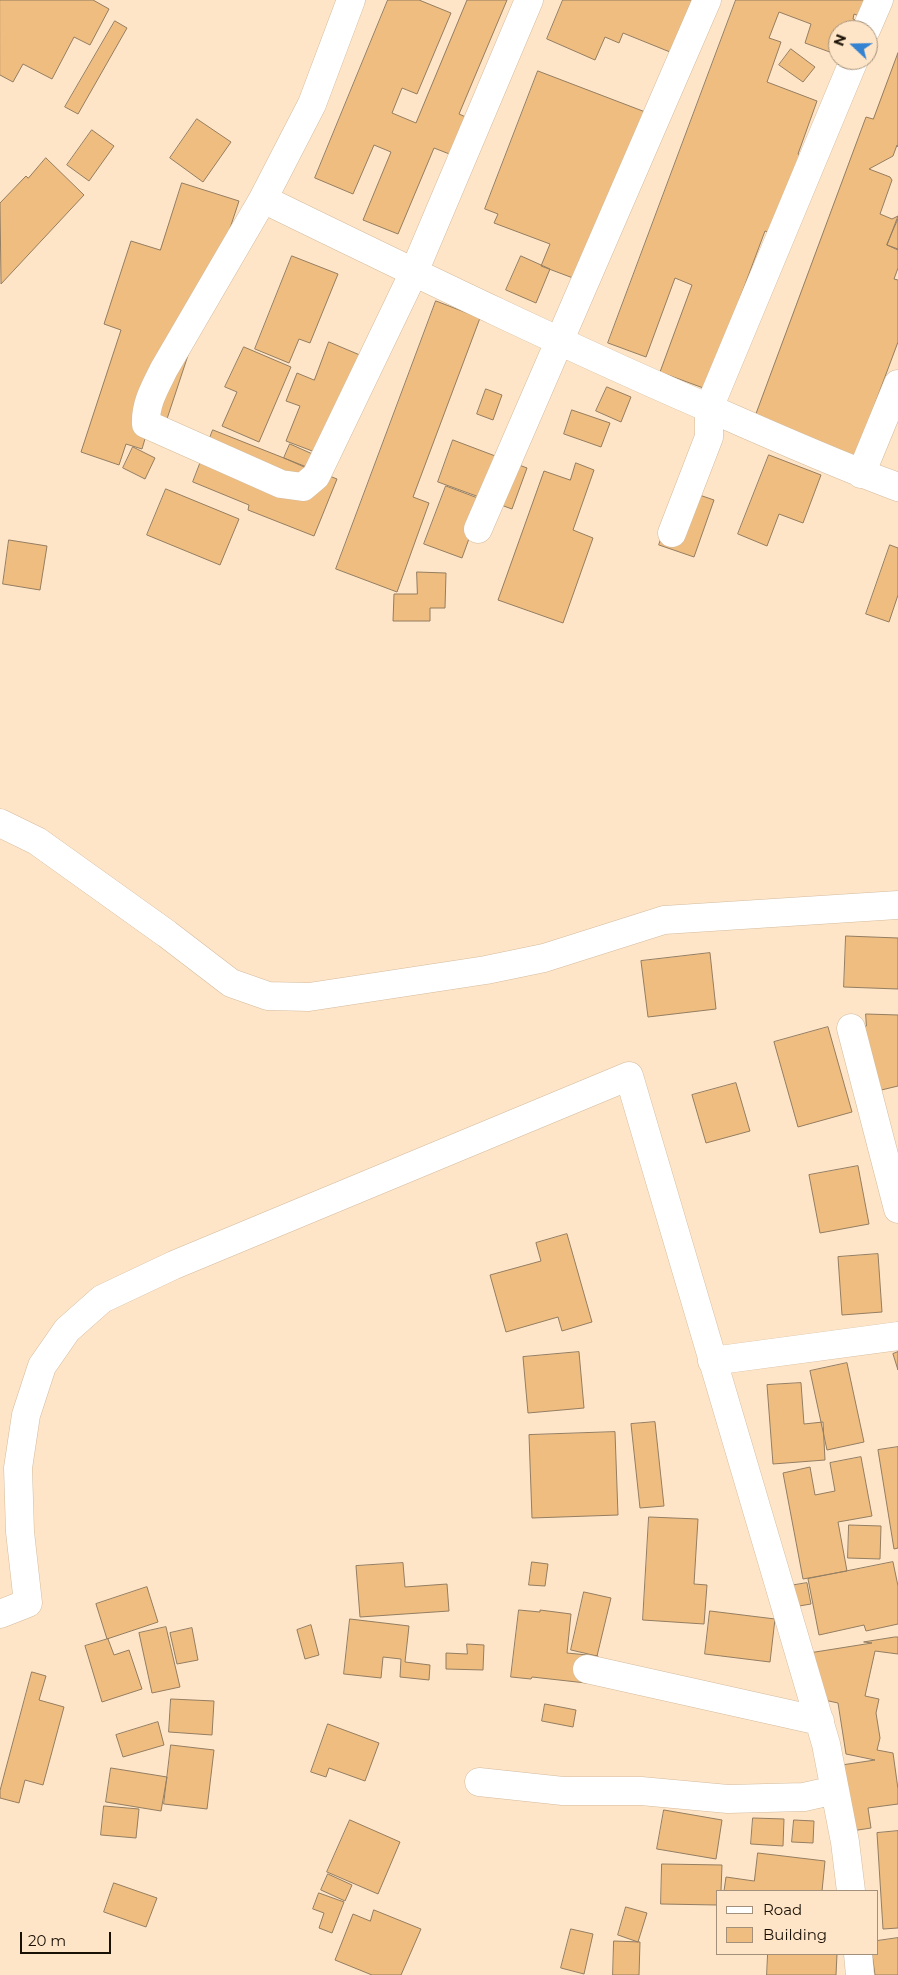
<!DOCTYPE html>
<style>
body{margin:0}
#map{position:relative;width:898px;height:1975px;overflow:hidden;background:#ffe5c7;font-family:Montserrat,sans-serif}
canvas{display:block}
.legend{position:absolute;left:716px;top:1890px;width:162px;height:65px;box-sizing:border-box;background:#ffe5c7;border:1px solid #a3907a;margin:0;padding:6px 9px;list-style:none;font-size:15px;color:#191006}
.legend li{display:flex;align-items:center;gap:10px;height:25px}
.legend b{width:25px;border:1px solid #a3907a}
.north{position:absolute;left:828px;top:20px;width:50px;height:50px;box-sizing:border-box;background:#ffe5c7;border:1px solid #a3907a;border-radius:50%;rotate:291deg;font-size:14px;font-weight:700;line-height:20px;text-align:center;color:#191006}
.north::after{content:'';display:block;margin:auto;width:18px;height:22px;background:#3483d3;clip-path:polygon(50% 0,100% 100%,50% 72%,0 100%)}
.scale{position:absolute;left:20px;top:1932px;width:91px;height:22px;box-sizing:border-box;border:2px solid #191006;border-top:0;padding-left:6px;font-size:15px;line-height:18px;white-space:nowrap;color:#191006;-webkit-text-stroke:4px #ffe5c7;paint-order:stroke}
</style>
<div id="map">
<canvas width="898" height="1975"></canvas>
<ul class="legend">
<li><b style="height:6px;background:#fff"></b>Road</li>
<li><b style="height:14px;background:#efbd7f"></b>Building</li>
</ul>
<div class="north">N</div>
<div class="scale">20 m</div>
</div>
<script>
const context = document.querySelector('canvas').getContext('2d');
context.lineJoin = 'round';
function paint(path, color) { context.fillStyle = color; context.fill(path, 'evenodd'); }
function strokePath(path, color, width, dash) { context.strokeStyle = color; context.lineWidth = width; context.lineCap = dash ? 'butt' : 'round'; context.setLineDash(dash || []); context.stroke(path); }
const building = new Path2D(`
 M0,0H93L109,9L90,45L74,37L52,79L23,64L13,82L0,75Z
 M388,0H419L451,13L417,94L402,88L392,113L416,123L467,0H507L459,114L468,118L452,155L434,148L398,234L363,220L391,152L374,145L353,194L315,178Z
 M563,0H692L670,52L623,33L619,43L605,37L595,60L547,39Z
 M736,0H892L882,25L854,14L853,19L864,23L862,30H838V55L805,43L811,24L779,12L769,38L781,42L767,82L817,101L798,154L820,162L791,241L765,231L706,389L660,372L692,285L675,278L646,357L608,343Z
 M115,21L127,28L78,114L65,107Z
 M791,49L815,67L803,82L779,65Z
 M898,53V147L897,145L893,156L869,169L890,177L892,180L880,214L892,219L898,216L887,245L898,249V268L894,279L898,280V342L855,457L754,419L866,117L873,119Z
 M538,71L661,118L573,278L541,266L550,244L494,223L498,214L485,209Z
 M197,119L231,142L203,182L170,158Z
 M92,130L114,146L89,181L67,165Z
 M46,158L84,195L1,284L0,203L26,176L28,178Z
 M182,183L239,201L161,437L147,432L142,449L126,444L119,465L81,452L121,330L104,324L131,241L160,250Z
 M898,219V250L887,245Z
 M292,256L338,274L310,343L299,339L289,363L255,349Z
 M521,256L550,269L536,303L506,290Z
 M436,301L480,318L413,497L429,503L397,592L336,569Z
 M329,342L367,358L328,457L286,441L300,406L286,401L297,373L314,380Z
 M244,347L291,367L259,442L222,426L237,392L225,387Z
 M607,387L631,397L621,422L596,411Z
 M486,389L502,395L493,420L477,414Z
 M572,410L610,423L601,447L564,434Z
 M213,430L337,479L314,536L248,510L249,505L193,482Z
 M453,440L527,468L512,509L438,482Z
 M290,444L317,456L311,470L284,458Z
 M133,447L155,458L145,479L123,468Z
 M769,455L821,475L803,523L779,514L767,546L738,534Z
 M576,463L594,470L573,530L593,538L563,623L498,600L544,471L570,480Z
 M446,486L483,500L462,558L424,544Z
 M679,488L714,500L694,557L659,545Z
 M166,489L239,519L220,565L147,535Z
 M9,540L47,546L40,590L3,584Z
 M890,545L898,548V595L889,622L866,614Z
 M417,572L446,573L445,608H430V621H393L394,594H417Z
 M846,936L898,938V989L844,987Z
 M710,953L716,1009L648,1017L641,961Z
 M866,1014L898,1015V1086L873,1092L848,1031L866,1026Z
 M828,1027L852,1112L798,1127L774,1042Z
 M736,1083L750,1131L706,1143L692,1095Z
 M858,1166L869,1224L820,1233L809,1175Z
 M567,1234L592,1322L562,1331L558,1317L506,1332L490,1275L541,1261L536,1243Z
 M878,1254L882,1312L842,1315L838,1257Z
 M579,1352L584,1408L528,1413L523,1357Z
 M898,1352V1370L893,1354Z
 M847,1363L864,1442L827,1450L810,1371Z
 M801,1383L804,1424L823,1422L825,1460L773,1464L767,1385Z
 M655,1422L664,1506L640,1508L631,1424Z
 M615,1432L618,1515L532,1518L529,1435Z
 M898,1447V1548L894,1549L878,1450Z
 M861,1457L872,1516L838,1522L847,1571L803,1579L783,1473L810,1467L815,1495L835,1491L830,1463Z
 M649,1517L698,1519L694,1584L707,1585L704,1624L643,1620Z
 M849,1525L881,1526L880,1559L848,1558Z
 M532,1562L548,1564L545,1586L529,1585Z
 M893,1562L898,1586V1624L866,1631L864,1625L819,1635L808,1579Z
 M403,1563L405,1587L447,1584L449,1611L360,1617L356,1566Z
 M807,1583L811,1604L793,1607L789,1586Z
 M147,1587L158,1622L107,1639L96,1604Z
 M584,1592L611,1598L597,1656L571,1650Z
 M519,1610L540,1612V1610L571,1614L567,1653L598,1656L595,1684L532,1677L531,1679L511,1677Z
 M710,1611L775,1619L770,1662L705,1654Z
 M350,1619L409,1626L405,1662L430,1665L429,1680L400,1677L401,1659L383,1657L381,1678L344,1674Z
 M311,1625L319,1655L305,1659L297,1630Z
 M166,1627L180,1687L152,1693L139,1633Z
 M192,1628L198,1660L177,1664L170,1633Z
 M895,1637H898V1654L875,1651L865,1696L879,1699L876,1713L880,1738L877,1750L893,1753L898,1789V1804L868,1808L871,1828L845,1832L835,1766L875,1760L846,1754L838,1703L815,1698L809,1653L872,1643L864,1642Z
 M108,1639L114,1655L129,1650L142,1689L102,1702L85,1646Z
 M467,1644L484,1645L483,1670L446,1669V1653L467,1654Z
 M32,1672L46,1676L39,1700L64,1707L43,1785L25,1780L19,1803L0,1798V1791Z
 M171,1699L214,1701L212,1735L169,1732Z
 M545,1704L576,1710L573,1727L542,1721Z
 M158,1722L164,1745L123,1757L116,1735Z
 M328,1724L379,1743L365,1781L329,1768L326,1777L311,1772Z
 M171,1745L214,1750L207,1809L164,1804Z
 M111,1768L167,1777L161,1811L106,1802Z
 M104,1806L139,1809L136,1838L101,1835Z
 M664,1810L722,1820L716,1859L657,1849Z
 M753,1818L784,1819L783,1846L751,1844Z
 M350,1820L400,1842L378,1894L327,1872Z
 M794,1820L814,1821L813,1843L792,1842Z
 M898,1831V1928L883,1929L877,1833Z
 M758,1853L825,1861L822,1891H724L726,1877L754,1881Z
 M662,1864L722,1865L721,1891H717V1905L661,1904Z
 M328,1874L352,1885L345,1901L321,1890Z
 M114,1883L157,1898L146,1927L104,1912Z
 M319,1893L344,1902L332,1933L319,1928L324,1913L313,1909Z
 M626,1907L647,1913L638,1942L618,1935Z
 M374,1910L421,1929L401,1975H372L335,1960L353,1914L370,1921Z
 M571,1929L593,1934L584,1974L561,1968Z
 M898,1938V1975H875L872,1954H877V1941Z
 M614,1941L640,1942L639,1975H613Z
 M768,1954H837L836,1975H767Z`);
const minor = new Path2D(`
 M351,0L312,104L263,199L164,369C155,387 145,404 146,424L281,484L303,487L316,476L414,272L529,0
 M866,30L879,0
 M263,199C419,275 575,351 734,419C789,443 843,467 898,487
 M861,474L898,384
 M478,529L707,0
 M672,533L709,437V408L854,60
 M0,823L37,841L167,934L231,983L268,996L309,997L486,970L544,958L664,920L898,905
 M851,1028L898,1209
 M712,1361L898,1336
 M0,1614L28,1603L20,1532L18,1468L26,1415L42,1366L67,1330L102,1299L174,1265L629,1076L826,1744L845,1842L851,1891
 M587,1669L820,1721
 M479,1782L563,1791H641L728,1799L804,1797L835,1790
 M858,1954L860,1975`);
paint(building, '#efbd7f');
strokePath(building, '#947d61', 1);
strokePath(minor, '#d4bb9d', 29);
strokePath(minor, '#fff', 28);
</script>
